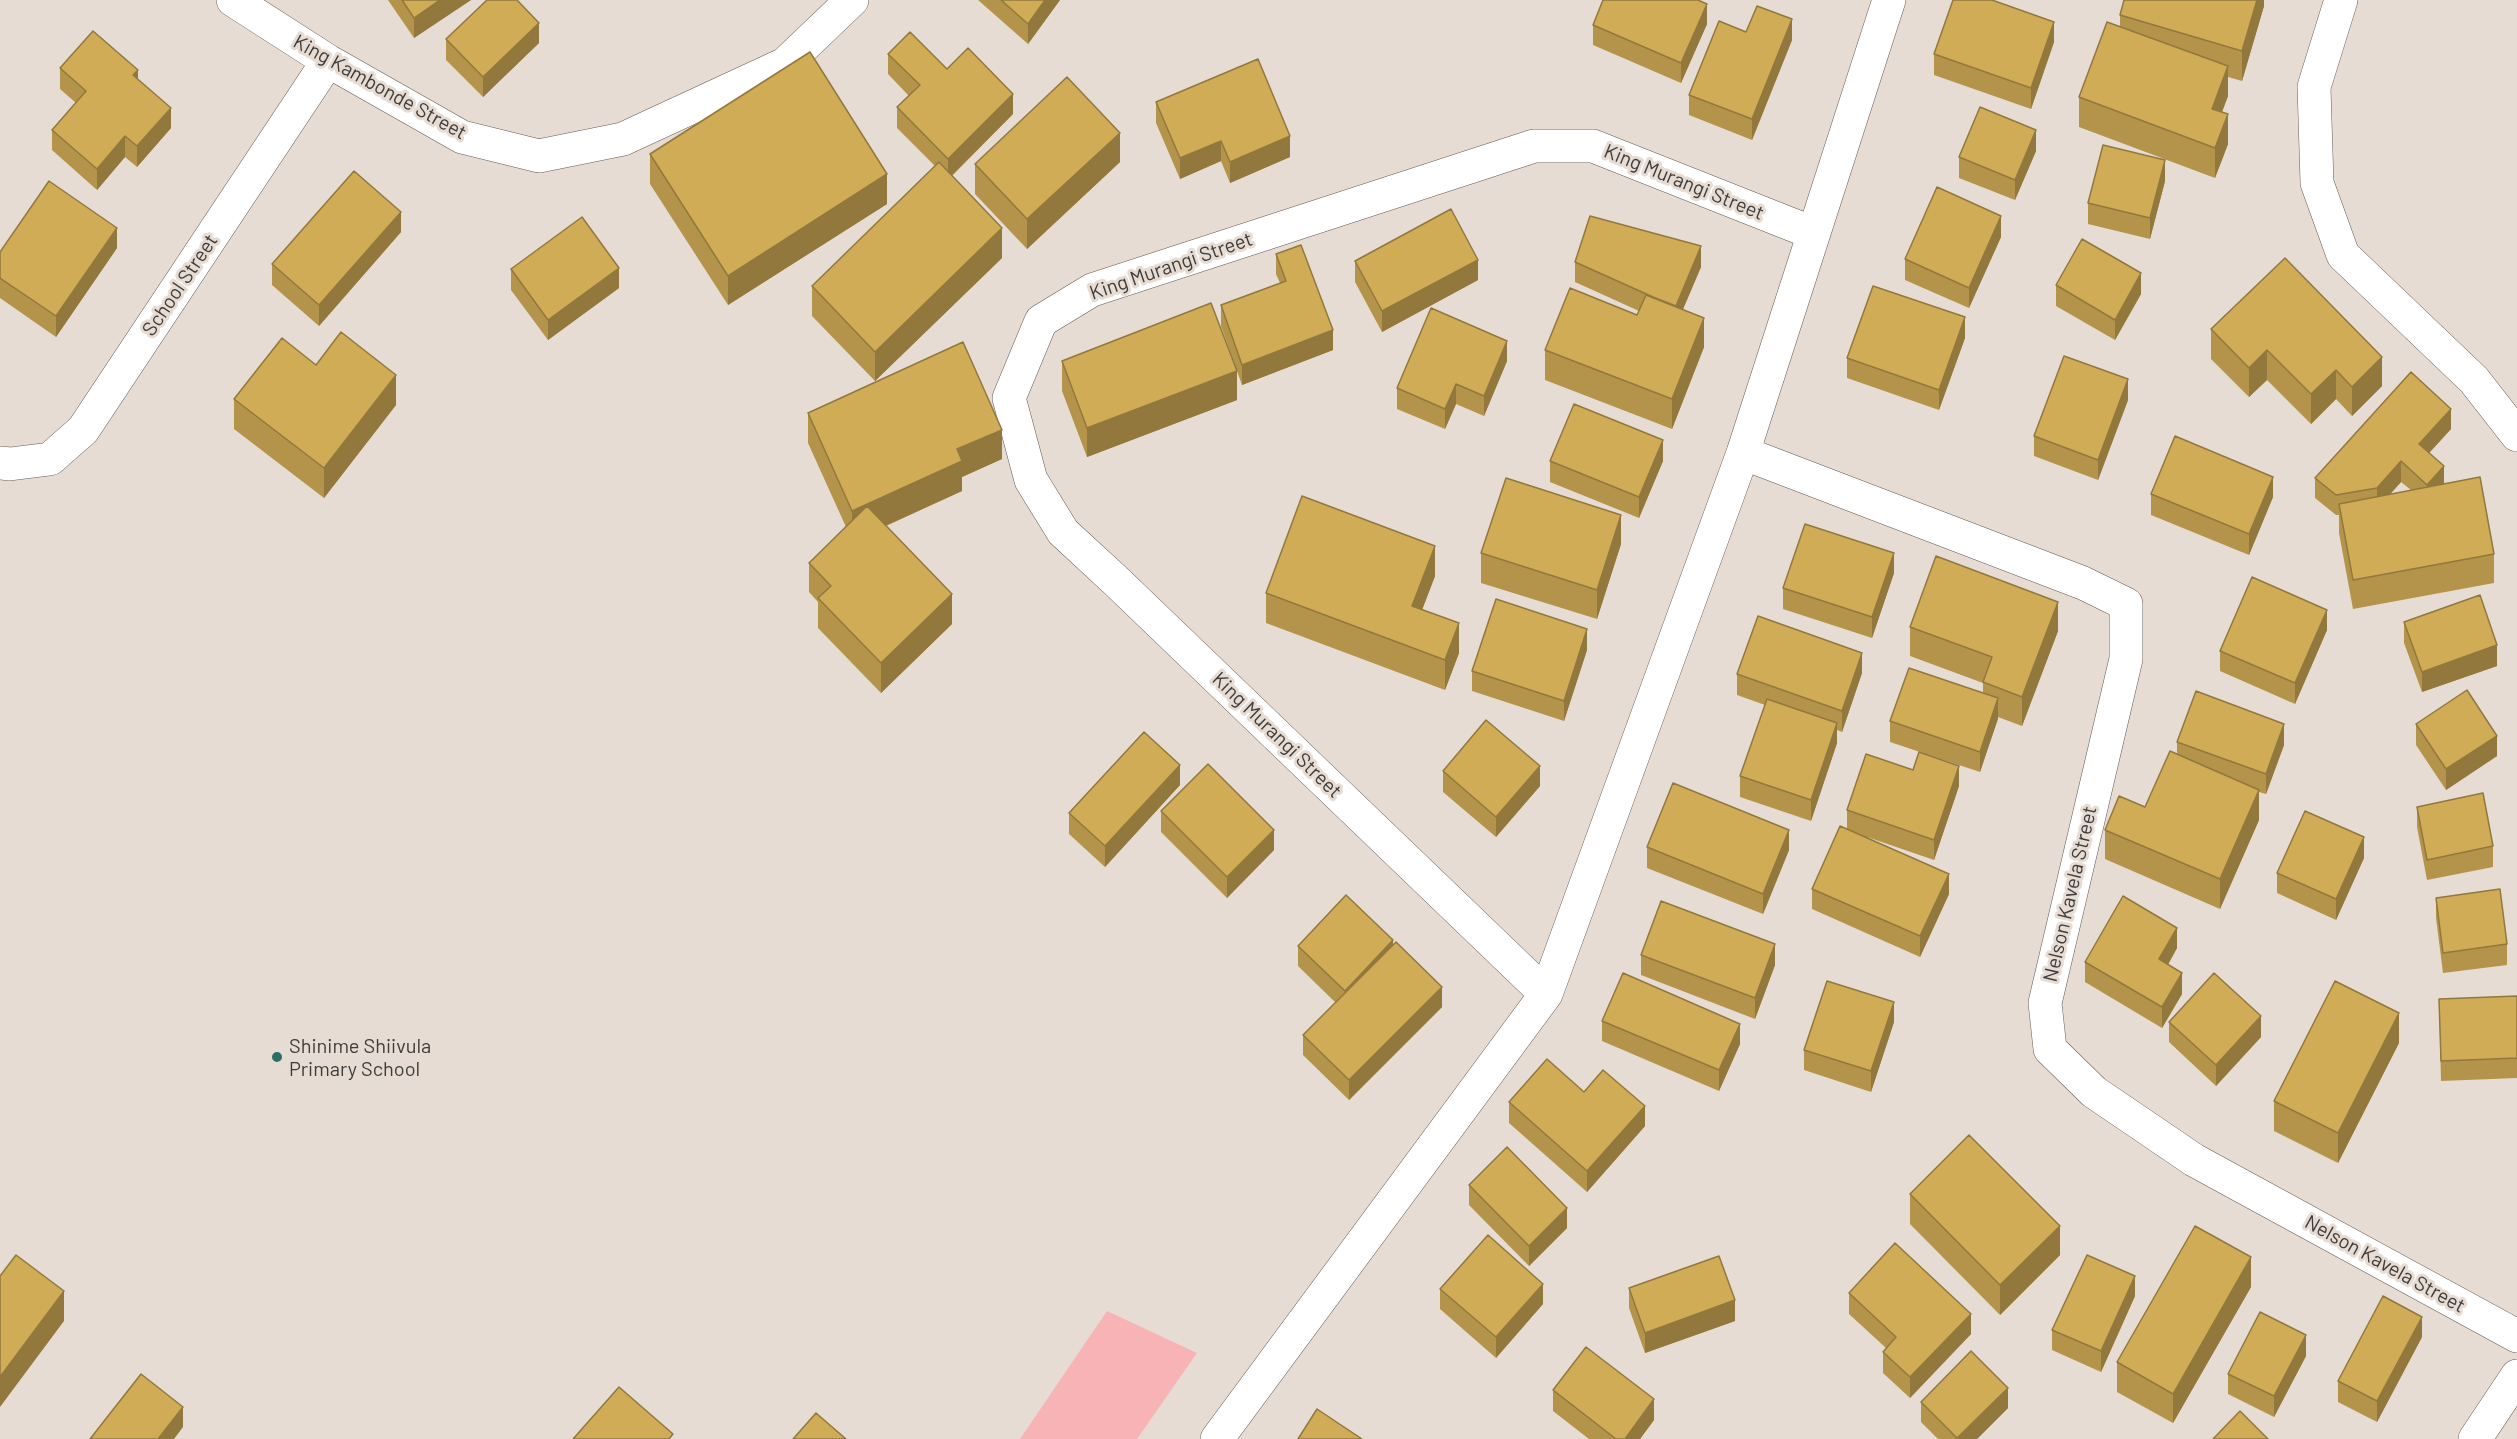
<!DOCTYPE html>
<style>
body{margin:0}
canvas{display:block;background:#e6dcd4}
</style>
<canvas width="2517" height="1439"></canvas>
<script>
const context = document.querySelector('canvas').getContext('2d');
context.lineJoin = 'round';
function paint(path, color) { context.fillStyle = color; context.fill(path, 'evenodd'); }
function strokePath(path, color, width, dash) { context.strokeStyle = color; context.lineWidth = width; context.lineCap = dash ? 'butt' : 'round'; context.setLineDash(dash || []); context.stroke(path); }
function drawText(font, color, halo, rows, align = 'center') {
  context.font = font + ' Barlow,sans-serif'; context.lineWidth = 6; context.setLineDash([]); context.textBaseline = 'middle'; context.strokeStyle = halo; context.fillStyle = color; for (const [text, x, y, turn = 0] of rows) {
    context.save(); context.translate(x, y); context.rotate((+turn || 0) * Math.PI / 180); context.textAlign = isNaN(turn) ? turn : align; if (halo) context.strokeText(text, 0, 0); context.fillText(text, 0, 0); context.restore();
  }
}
const green = new Path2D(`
 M1107,1311L1197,1353L1137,1439H1020Z`);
const street = new Path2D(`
 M233,0L328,61L462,137L539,156L623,139L785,64L852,0
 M2341,0L2314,87L2317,183L2343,255L2474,380L2517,435
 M1743,453L2083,583L2126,604V659L2045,1003L2050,1049L2094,1092L2194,1160L2517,1336
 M0,463L10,464L50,459L83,430L328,61
 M1546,994L1115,580L1063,532L1031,480L1009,398L1041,321L1092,290L1534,146H1593L1813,233
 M1217,1439L1546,994L1743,453L1889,0
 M2475,1439L2517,1376`);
const wall = new Path2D(`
 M388,0H471L414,38Z
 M978,0H1060L1028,44Z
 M2264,0V6L2242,81L2228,77V96L2222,112L2228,144L2215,178L2079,127V97L2120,26V15Z
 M1707,24L1681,83L1593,45V25Z
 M1746,32L1792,40L1752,140L1689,115V95Z
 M446,39L539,43L483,97L446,60Z
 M2054,42L2031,109L1934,75V54Z
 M888,54L947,69L1013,114L952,176L1002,258L875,381L812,316V286L935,166L897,128V107L909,96L888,74Z
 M60,68L138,80L171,128L137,167L125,157L97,190L52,150V130L76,103L60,89Z
 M1156,102L1290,157L1230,183L1221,161L1180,179L1156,123Z
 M2036,151L2015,200L1959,178V157Z
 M650,154L887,204L728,305L650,184Z
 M1120,162L1027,249L975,194V164Z
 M2165,181L2150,239L2088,224V203Z
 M401,232L319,326L272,285V264Z
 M2001,237L1969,308L1905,280V259Z
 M117,248L56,337L0,298V252Z
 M1276,254L1333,350L1242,385L1237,371V400L1087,457L1062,391V361L1235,365L1221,326V305L1280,283L1276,274Z
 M2285,258L2382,386L2352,416L2336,399L2311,424L2267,380L2249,397L2211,359V329Z
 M1355,261L1478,280L1382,332L1355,282Z
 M1575,262L1701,267L1683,309L1704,347L1672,429L1545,380V350L1637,315L1639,311L1575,282Z
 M511,269L619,288L548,340L511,290Z
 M2056,285L2141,294L2115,340L2056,306Z
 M1965,338L1939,410L1847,378V358Z
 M1507,361L1484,416L1456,404L1445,429L1397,409V388Z
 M316,365L396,405L324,498L234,429V399Z
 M2128,400L2098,480L2034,456V436Z
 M808,413L1002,459L962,477V491L886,526L952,624L881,693L818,628V602L809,592V563L846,527L808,443Z
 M2451,429L2429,453L2444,484L2494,554V583L2353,609L2339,533V515H2336L2315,498V478ZM2401,482L2411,490L2390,494Z
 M1550,461H1663L1639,518L1550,482Z
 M2151,494L2273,497L2249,555L2151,515Z
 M1621,544L1597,619L1481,583V553Z
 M1894,573L1872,638L1783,609V588Z
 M1435,576L1422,610L1459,653L1445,690L1266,623V593Z
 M2404,622L2497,666L2422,692L2404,643Z
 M1910,627L2058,631L2022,726L1998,717L1980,772L1890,742V721L1983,693V683L1910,656Z
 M2327,630L2295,704L2220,671V651Z
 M1587,650L1564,721L1472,691V671Z
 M1862,673L1842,732L1837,730V743L1811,821L1740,797V776L1765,705L1737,695V674Z
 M2416,724L2497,756L2446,790L2416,745Z
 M2177,742L2284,745L2266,794L2259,792V820L2220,909L2105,859V830L2145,807L2177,754Z
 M1443,771L1540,786L1496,837L1443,792Z
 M1180,785L1105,867L1069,834V813Z
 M1959,786L1934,860L1867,837L1949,894L1920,957L1812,909V889L1847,829V810Z
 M2417,807L2493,846V867L2427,880L2417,827Z
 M1161,811L1274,850L1227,898L1161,832Z
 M1647,847L1789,850L1763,914L1647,868Z
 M2364,858L2336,920L2277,893V873Z
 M2436,898L2507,944V965L2443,973L2436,918Z
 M1298,946H1393L1442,1007L1349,1100L1303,1055V1035L1336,1003L1298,966Z
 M2177,948L2168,965L2182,994L2162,1028L2085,982V962Z
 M1641,955L1775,965L1755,1019L1641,975Z
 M2517,996V1078L2441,1081L2439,999Z
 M1602,1021L1740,1044L1719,1091L1602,1041Z
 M1894,1022L1871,1092L1804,1070V1050Z
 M2169,1022L2261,1037L2216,1086L2169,1042Z
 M2399,1043L2338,1163L2274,1131V1101Z
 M1584,1092L1645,1126L1587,1192L1509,1123V1102Z
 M1469,1185L1567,1228L1529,1266L1469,1205Z
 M1910,1194L2060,1255L2000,1315L1910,1224Z
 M2251,1287L2173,1423L2117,1392V1362Z
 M1629,1288L1735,1321L1645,1353L1629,1308Z
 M1440,1289L1543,1304L1496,1358L1440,1309Z
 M1849,1293L1971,1334L1910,1398L1883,1373V1352L1886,1348L1849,1314Z
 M2135,1296L2101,1372L2052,1350V1330Z
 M2422,1337L2377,1422L2338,1402V1381Z
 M2306,1356L2274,1417L2228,1394V1374Z
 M1553,1390L1654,1420L1640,1439H1589L1553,1411Z
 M1921,1402L2008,1408L1977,1439H1938L1921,1422Z`);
const shadedWall = new Path2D(`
 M440,0H471L414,38V18Z
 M1045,0H1060L1028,44V24Z
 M2257,0H2264V6L2242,81V51Z
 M1707,4V24L1681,83V63Z
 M1792,19V40L1752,140V119Z
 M2054,22V42L2031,109V88Z
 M539,23V43L483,97V77Z
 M2228,66V96L2212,138V109Z
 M138,70V90L133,75Z
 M1013,94V114L948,179V159Z
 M171,108V128L137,167V146Z
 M2228,114V144L2215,178V148Z
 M2036,130V151L2015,200V180Z
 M1120,133V162L1027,249V219Z
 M125,136V157L97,190V169Z
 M1290,136V157L1230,183V162Z
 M1221,141V161L1180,179V158Z
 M2165,160V181L2150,239V218Z
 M887,174V204L728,305V276Z
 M401,212V232L319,326V305Z
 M2001,216V237L1969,308V288Z
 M117,228V248L56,337V316Z
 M1002,228V258L875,381V352Z
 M1701,246V267L1675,328V308Z
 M1478,260V280L1382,332V311Z
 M619,268V288L548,340V320Z
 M2141,273V294L2115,340V320Z
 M1965,317V338L1939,410V390Z
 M1704,318V347L1672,429V399Z
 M1333,330V350L1242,385V365Z
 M1507,341V361L1484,416V396Z
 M2267,350V380L2249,397V368Z
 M2382,357V386L2352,416V387Z
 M2336,370V399L2311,424V394Z
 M1237,371V400L1087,457V428Z
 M396,375V405L324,498V468Z
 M2128,379V400L2098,480V460Z
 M1456,384V404L1445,429V409Z
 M2451,409V429L2419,464V444Z
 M1002,430V459L962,477V491L852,541V511L957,449Z
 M1663,440V461L1639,518V497Z
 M2401,461V482L2377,509V488Z
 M2444,466V487L2427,505V485Z
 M2273,477V497L2249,555V534Z
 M1621,515V544L1597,619V590Z
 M1435,546V576L1412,636V606Z
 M1894,553V573L1872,638V617Z
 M952,594V624L881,693V663Z
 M2058,602V631L2022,726V697Z
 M2327,610V630L2295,704V683Z
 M1459,623V653L1445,690V660Z
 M1587,629V650L1564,721V701Z
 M2497,645V666L2422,692V672Z
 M1862,653V673L1842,732V711Z
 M1998,698V719L1980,772V752Z
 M1837,723V743L1811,821V800Z
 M2284,724V745L2266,794V774Z
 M2497,736V756L2446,790V769Z
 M1180,765V785L1105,867V846Z
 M1540,766V786L1496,837V817Z
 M1959,766V786L1934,860V840Z
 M2259,790V820L2220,909V879Z
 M1274,830V850L1227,898V877Z
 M1789,830V850L1763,914V894Z
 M2364,837V858L2336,920V899Z
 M1949,874V894L1920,957V936Z
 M2177,928V948L2159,980V959Z
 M1393,940V961L1345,1012V991Z
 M1775,944V965L1755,1019V998Z
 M2182,973V994L2162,1028V1007Z
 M1442,987V1007L1349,1100V1080Z
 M1894,1002V1022L1871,1092V1071Z
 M2399,1013V1043L2338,1163V1133Z
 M2261,1016V1037L2216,1086V1065Z
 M1740,1024V1044L1719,1091V1070Z
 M1645,1106V1126L1587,1192V1171Z
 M1567,1208V1228L1529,1266V1246Z
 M2060,1226V1255L2000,1315V1285Z
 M2251,1257V1287L2173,1423V1394Z
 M2135,1276V1296L2101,1372V1351Z
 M1543,1284V1304L1496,1358V1337Z
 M64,1291V1321L0,1407V1377Z
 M1735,1300V1321L1645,1353V1333Z
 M1971,1314V1334L1910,1398V1377Z
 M2422,1317V1337L2377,1422V1401Z
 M2306,1335V1356L2274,1417V1396Z
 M2008,1388V1408L1977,1439H1957Z
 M1654,1399V1420L1640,1439H1625Z
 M183,1407V1427L174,1439H158Z`);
const building = new Path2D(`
 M402,0H440L414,18Z
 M487,0H517L539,23L483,77L446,39Z
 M1001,0H1045L1028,24Z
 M1603,0H1698L1707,4L1681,63L1593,25Z
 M1953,0H1992L2054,22L2031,88L1934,54Z
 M2124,0H2257L2242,51L2120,15Z
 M1757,6L1792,19L1752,119L1689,95L1719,21L1746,32Z
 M2107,22L2228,66L2212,109L2228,114L2215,148L2079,97Z
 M93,31L138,70L133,75L171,108L137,146L125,136L97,169L52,130L86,91L60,68Z
 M910,32L947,69L968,48L1013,94L948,159L897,107L920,85L888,54Z
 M810,52L887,174L728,276L650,154Z
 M1258,59L1290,136L1230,162L1221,141L1180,158L1156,102Z
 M1067,77L1120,133L1027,219L975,164Z
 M1980,107L2036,130L2015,180L1959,157Z
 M2103,145L2165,160L2150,218L2088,203Z
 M939,162L1002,228L875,352L812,286Z
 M354,171L401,212L319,305L272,264Z
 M49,181L117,228L56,316L0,278V252Z
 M1937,187L2001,216L1969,288L1905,259Z
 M1451,209L1478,260L1382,311L1355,261Z
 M1590,216L1701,246L1676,306L1653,297L1575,262Z
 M582,217L619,268L548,320L511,269Z
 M2082,239L2141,273L2115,320L2056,285Z
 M1301,245L1333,330L1242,365L1221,305L1286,281L1276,254Z
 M2285,258L2382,357L2352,387L2336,370L2311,394L2267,350L2249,368L2211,329Z
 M1873,286L1965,317L1939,390L1847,358Z
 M1570,288L1637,315L1646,295L1704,318L1672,399L1545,350Z
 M1211,303L1237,371L1087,428L1062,361Z
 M1431,308L1507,341L1484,396L1456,384L1445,409L1397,388Z
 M341,332L396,375L324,468L234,399L282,338L316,365Z
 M963,342L1002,430L957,449L962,461L852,511L808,413Z
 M2064,356L2128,379L2098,460L2034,436Z
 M2411,372L2451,409L2419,444L2444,466L2427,485L2401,461L2377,488L2336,495L2315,478Z
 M1574,404L1663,440L1639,497L1550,461Z
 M2175,436L2273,477L2249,534L2151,494Z
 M2480,477L2494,554L2353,580L2339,504Z
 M1506,478L1621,515L1597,590L1481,553Z
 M1302,496L1435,546L1412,606L1459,623L1445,660L1266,593Z
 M867,506L952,594L881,663L818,598L831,586L809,563Z
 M1805,524L1894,553L1872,617L1783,588Z
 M1936,556L2058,602L2022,697L1983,682L1992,657L1910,627Z
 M2252,577L2327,610L2295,683L2220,651Z
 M2480,595L2497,645L2422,672L2404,622Z
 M1496,599L1587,629L1564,701L1472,671Z
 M1758,616L1862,653L1842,711L1737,674Z
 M1909,668L1998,698L1980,752L1890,721Z
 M2467,690L2497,736L2446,769L2416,724Z
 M2196,691L2284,724L2266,774L2177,742Z
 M1767,699L1837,723L1811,800L1740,776Z
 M1486,720L1540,766L1496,817L1443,771Z
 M1144,732L1180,765L1105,846L1069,813Z
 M2170,751L2259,790L2220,879L2105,830L2119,796L2145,807Z
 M1919,752L1959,766L1934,840L1847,810L1866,754L1913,770Z
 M1208,764L1274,830L1227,877L1161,811Z
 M1673,783L1789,830L1763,894L1647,847Z
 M2483,793L2493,846L2427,860L2417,807Z
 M2305,811L2364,837L2336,899L2277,873Z
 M1840,826L1949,874L1920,936L1812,889Z
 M2500,889L2507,944L2443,953L2436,898Z
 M1346,895L1393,940L1345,991L1298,946Z
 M2123,896L2177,928L2159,959L2182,973L2162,1007L2085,962Z
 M1661,901L1775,944L1755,998L1641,955Z
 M1396,942L1442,987L1349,1080L1303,1035Z
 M1623,973L1740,1024L1719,1070L1602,1021Z
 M2214,973L2261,1016L2216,1065L2169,1022Z
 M1827,981L1894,1002L1871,1071L1804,1050Z
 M2335,981L2399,1013L2338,1133L2274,1101Z
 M2517,996V1058L2441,1061L2439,999Z
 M1547,1059L1584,1092L1603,1070L1645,1106L1587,1171L1509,1102Z
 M1969,1135L2060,1226L2000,1285L1910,1194Z
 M1507,1147L1567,1208L1529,1246L1469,1185Z
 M2195,1226L2251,1257L2173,1394L2117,1362Z
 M1488,1235L1543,1284L1496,1337L1440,1289Z
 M1895,1243L1971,1314L1910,1377L1883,1352L1896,1337L1849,1293Z
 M16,1255L64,1291L0,1377V1276Z
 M2087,1255L2135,1276L2101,1351L2052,1330Z
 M1719,1256L1735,1300L1645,1333L1629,1288Z
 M2383,1296L2422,1317L2377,1401L2338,1381Z
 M2260,1312L2306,1335L2274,1396L2228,1374Z
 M1586,1347L1654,1399L1625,1439H1616L1553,1390Z
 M1971,1351L2008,1388L1957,1438L1921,1402Z
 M141,1374L183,1407L158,1439H90Z
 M619,1387L673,1434L669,1439H573Z
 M1317,1409L1362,1439H1298Z
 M2240,1411L2268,1439H2213Z
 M816,1413L846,1439H793Z`);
const markers = [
 [277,1057,6,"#296f63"]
];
const streetNames = [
 ["King Kambonde Street",380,87,29],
 ["King Murangi Street",1684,182,22],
 ["King Murangi Street",1171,266,-19],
 ["School Street",180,285,-56],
 ["King Murangi Street",1277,735,44],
 ["Nelson Kavela Street",2070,894,-77],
 ["Nelson Kavela Street",2385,1264,29]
];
const poiNames = [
 ["Shinime Shiivula",289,1046],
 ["Primary School",289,1069]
];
paint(green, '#f8b3b6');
strokePath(street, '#655c55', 34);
strokePath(street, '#fff', 33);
paint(wall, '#b4944b');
paint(shadedWall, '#92783d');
paint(building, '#d1ac57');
strokePath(building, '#92783d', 1.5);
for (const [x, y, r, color] of markers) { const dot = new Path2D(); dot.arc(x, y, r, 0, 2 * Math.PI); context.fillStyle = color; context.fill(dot); strokePath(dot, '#e6dcd4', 2); }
drawText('20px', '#3f3b37', '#e6dcd4', streetNames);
drawText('20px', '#3f3b37', '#e6dcd4', poiNames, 'left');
</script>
